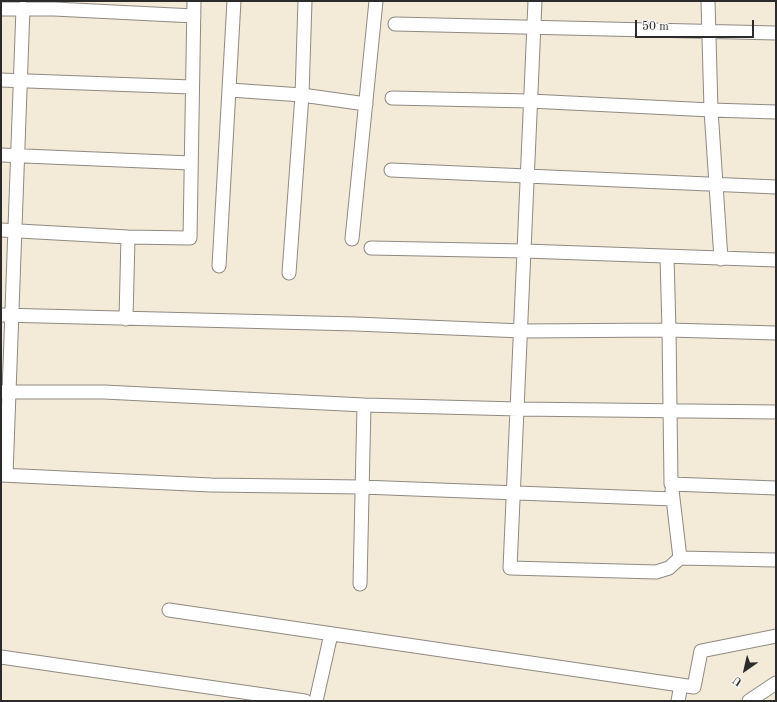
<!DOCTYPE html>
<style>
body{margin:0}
#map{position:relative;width:777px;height:702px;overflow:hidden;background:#f3ead8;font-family:"Old Standard TT",serif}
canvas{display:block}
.frame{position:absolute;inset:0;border:2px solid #2b2b2b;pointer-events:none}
.north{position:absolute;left:725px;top:650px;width:40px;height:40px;-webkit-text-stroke:3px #f6f6f2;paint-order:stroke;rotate:214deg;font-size:11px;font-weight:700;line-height:16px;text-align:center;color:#2b2b2b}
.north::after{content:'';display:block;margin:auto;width:14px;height:18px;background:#2b2b2b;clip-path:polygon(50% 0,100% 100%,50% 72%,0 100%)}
.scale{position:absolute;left:635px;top:20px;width:119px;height:18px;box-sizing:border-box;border:2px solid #2b2b2b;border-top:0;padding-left:5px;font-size:12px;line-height:14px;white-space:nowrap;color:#2b2b2b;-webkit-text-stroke:3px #f6f6f2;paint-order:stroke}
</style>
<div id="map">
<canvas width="777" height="702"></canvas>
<div class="frame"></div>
<div class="north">U</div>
<div class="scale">50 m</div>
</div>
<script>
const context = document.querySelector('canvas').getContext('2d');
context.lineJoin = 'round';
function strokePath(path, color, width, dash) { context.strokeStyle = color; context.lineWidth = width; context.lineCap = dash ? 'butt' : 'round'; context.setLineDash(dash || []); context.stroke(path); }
const street = new Path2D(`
 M535,1L510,568L656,572L669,568L680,558
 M708,1L711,110L776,112
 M1,9H54L194,16
 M395,24L776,33
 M1,80L192,87
 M230,90L302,95L366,104
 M392,98L530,101L711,110L721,259
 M1,155L191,163
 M391,170L776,187
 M1,230L128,237L190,238L194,1
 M352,239L376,1
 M371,248L525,251L776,260
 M219,266L234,1
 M289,273L302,95L305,1
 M1,315L356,324L522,331L669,330L667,257
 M126,319L128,237
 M776,333L669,330L671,484L776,488
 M1,392H104L364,405L518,409L776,412
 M1,475L211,485L362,487L673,499
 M6,475L23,8
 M672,490L680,558L776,560
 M360,584L364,405
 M169,610L694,687L701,651L776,636
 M1,657L305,701
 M316,701L331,634
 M678,701L681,685
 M749,701L776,683`);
strokePath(street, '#8f8a82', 15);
strokePath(street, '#fff', 13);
</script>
